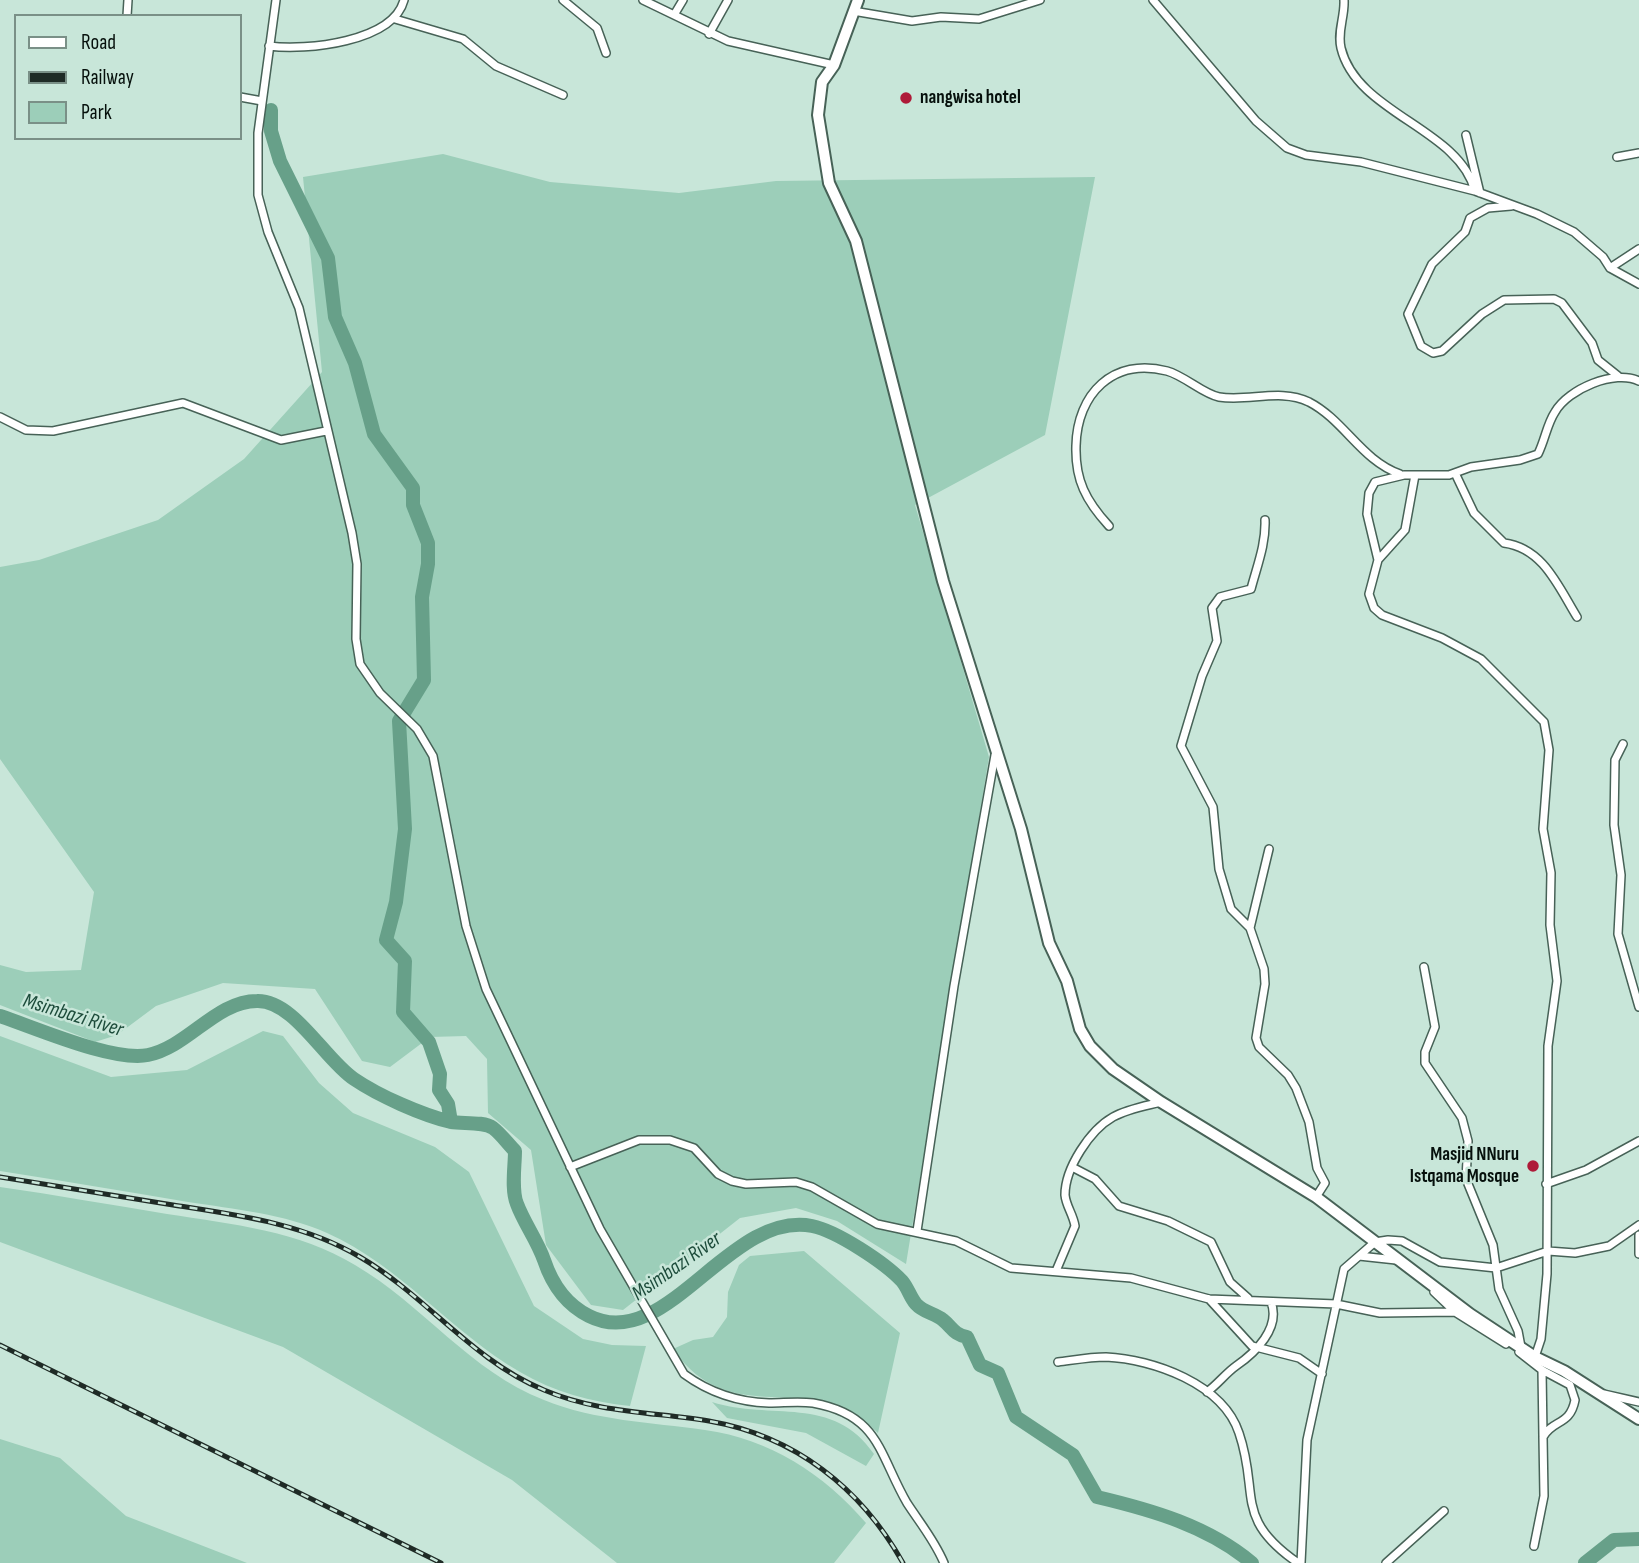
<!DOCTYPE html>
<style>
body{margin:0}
#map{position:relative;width:1639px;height:1563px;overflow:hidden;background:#c8e6d9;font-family:"Sofia Sans Condensed",sans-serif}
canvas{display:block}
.legend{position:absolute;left:14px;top:14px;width:228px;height:126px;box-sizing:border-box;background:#c8e6d9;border:2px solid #7a9087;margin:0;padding:9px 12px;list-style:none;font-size:21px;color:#06100c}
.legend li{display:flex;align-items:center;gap:14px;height:35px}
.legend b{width:35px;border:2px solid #7a9087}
</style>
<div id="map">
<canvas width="1639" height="1563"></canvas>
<ul class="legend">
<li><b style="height:9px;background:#fff"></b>Road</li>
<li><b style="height:9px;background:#1f2b26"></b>Railway</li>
<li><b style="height:19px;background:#9cceb9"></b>Park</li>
</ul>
</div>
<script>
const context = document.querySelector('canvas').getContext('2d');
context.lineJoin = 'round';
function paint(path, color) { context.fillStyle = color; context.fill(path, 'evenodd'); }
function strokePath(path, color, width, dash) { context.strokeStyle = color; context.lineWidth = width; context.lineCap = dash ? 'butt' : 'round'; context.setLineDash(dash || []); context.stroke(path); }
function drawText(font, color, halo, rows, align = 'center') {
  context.font = font + ' "Sofia Sans Condensed",sans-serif'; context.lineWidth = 5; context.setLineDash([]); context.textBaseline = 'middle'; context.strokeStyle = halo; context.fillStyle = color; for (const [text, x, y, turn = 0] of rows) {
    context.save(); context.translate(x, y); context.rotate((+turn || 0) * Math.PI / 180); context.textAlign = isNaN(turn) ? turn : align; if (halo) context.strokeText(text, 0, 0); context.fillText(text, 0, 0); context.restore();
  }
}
const green = new Path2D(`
 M443,154L550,182L679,193L776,181L1095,177L1045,435L915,505L989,757L906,1264L837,1221L796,1208L740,1218L623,1310L591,1305L546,1245L531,1150L488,1113L487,1059L466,1036L430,1037L390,1067L362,1061L315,989L223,983L156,1006L117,1035L95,1042L0,1005V965L26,972L81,970L94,892L0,759V567L39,560L158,520L244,459L322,372L303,177Z
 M263,1031L283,1036L319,1083L353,1113L435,1147L469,1172L534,1306L583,1339L612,1345L646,1346L630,1406C591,1402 554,1392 520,1372C451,1332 401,1266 327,1233C285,1214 234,1209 188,1202C125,1191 63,1181 0,1171V1036L111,1077L187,1070Z
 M0,1187C56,1195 112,1205 167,1214C232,1224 299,1231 355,1265C422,1304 471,1372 544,1400C596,1421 650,1422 705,1430C770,1439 824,1474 866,1523L834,1563H617L512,1480L283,1347L0,1242Z
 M804,1251L900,1333L878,1433C808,1364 732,1434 673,1349L693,1340L713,1337L727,1317L728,1292L739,1265L750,1256Z
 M712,1402C771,1421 833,1394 874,1454L866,1466L806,1433L727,1418Z
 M0,1439L60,1458L126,1516L247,1563H0Z`);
const river = new Path2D(`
 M271,110V131L280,161L328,258L335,317L355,363L374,434L413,488V505L428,543V564L422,597L424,680L399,721L405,829L396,902L386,940L405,961L403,1012L429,1042L440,1074L439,1090L448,1104L451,1122
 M0,1016C36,1028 113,1062 148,1055C188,1047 216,1001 257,1001C294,1000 325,1060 354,1079C379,1096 422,1115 451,1122C463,1124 483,1121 493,1128C501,1134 508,1144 515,1151C515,1166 511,1190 517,1204C524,1223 537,1240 544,1260C552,1284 567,1305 589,1316C666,1355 729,1210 812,1226C837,1231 885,1263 902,1281C908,1288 910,1297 916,1304C924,1313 935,1313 943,1320C953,1328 953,1334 967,1337L980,1365L998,1373L1016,1417L1073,1455L1097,1497C1152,1510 1208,1526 1252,1563
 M1585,1563L1614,1540L1639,1539`);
const street = new Path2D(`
 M276,0L258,133V195L268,232L299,308L352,533L357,564L356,639L360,664L380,693L417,729L433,756L466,926L486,989L600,1229L684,1374C710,1393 737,1402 769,1403C784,1403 798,1401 813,1403C880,1415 879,1455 907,1503C920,1523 935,1541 944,1563
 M563,0L597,28L606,53
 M643,0L728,41L834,65
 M1153,0L1256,121L1287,148L1306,155L1361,162L1475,191L1537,214L1574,232L1603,257L1610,268L1639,284
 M1344,0C1345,17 1337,31 1341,48C1357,114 1459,128 1475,191
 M853,11L912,21L941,17L979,19L1040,0
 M674,15L683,0
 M127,16L128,0
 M395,19L463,39L496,66L563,95
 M709,34L728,0
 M269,46C306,51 393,42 404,0
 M240,97L262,101
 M1466,135L1480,193
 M1617,157L1639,153
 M1511,206L1488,208L1470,218L1465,232L1432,264L1408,314L1421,346L1433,353L1442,351L1482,314L1504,300L1554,299L1562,303L1592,343L1598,360L1618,376
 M1610,268L1639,249
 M0,417L26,430L53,431L183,403L281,440L326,431
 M1455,473L1474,513L1504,543C1543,548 1558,586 1577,617
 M1109,526C1086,501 1075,480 1076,446C1077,394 1113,357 1167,371C1185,376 1203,394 1219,397C1249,402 1280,388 1309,402C1344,420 1362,461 1400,474
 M1378,560L1405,530L1415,475
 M1623,744L1615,760L1614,825L1621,875L1618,934L1639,1007
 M1269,849L1250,928L1264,969L1265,984L1256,1038L1259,1047L1288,1075L1296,1088L1309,1122L1317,1168L1325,1183L1316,1197
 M1250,928L1231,909L1219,869L1213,807L1181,746L1202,676L1217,641L1212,608L1220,597L1251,589C1257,566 1266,544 1265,520
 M1424,967L1435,1027L1425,1052V1063L1462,1118L1468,1141L1466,1179L1493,1245L1499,1289L1518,1331L1521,1347
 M570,1167L639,1140H670L694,1148L718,1174L732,1181L746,1184L796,1182L812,1187L877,1224L956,1241L1011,1268L1131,1278L1209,1299L1336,1304L1380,1313L1455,1312
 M1072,1167L1095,1179L1119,1206L1168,1221L1211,1242L1230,1282L1248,1298
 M1546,1184L1586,1170L1639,1141
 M917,1231L954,986L995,755
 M1639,1235V1254
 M1359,1256L1396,1260
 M1056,1271L1075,1226C1073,1214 1066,1206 1065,1195C1065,1168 1090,1130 1113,1117C1127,1109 1145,1106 1161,1102
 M1434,1292L1455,1312L1506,1344
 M1209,1299L1252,1346L1299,1358L1322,1374
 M1519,1352L1542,1370L1570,1385L1575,1400C1570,1426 1553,1419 1543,1437L1544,1496L1534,1546
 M1535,1357L1541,1339L1547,1274L1548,1046L1557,981L1550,925L1551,873L1543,829L1549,750L1544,722L1481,659L1442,638L1382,615L1374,608L1369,594L1378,560L1367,514L1369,493L1375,482L1404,475H1449L1471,467L1520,460L1538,454C1545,440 1547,424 1555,412C1568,389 1615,369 1639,381
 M1058,1362C1074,1360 1090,1357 1106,1357C1153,1359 1223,1384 1239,1433C1260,1494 1233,1518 1298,1563
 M1542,1370L1543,1436
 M1207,1392C1218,1384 1226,1373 1236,1366C1255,1353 1281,1328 1271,1302
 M1604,1394L1639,1402
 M1301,1563L1307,1440L1344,1269L1375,1242L1388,1240L1402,1241L1440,1262L1496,1268L1548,1251L1575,1253L1609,1246L1639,1225
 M1386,1563L1444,1511`);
const secondary = new Path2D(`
 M858,0L834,65L822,82L818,115L829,183L856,241L943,581L1021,829L1049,943L1067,981L1080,1029L1090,1046L1113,1069L1161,1102L1316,1197L1470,1314L1535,1357L1564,1371L1639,1419`);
const rail = new Path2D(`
 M0,1177C58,1186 115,1196 173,1205C237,1215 303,1223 360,1257C425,1295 473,1361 544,1390C598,1413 653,1412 709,1421C795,1436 861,1488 903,1563
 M0,1345L441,1563`);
const markers = [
 [906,98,7,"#ae1a38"],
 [1533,1166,7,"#ae1a38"]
];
const poiNames = [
 ["nangwisa hotel",920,98],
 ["Masjid NNuru",1519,1155,"right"],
 ["Istqama Mosque",1519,1177,"right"]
];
const waterNames = [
 ["Msimbazi River",73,1016,17],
 ["Msimbazi River",677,1267,-35]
];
paint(green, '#9cceb9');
strokePath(river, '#67a089', 14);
strokePath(street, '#476257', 10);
strokePath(secondary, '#476257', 14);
strokePath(street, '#fff', 7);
strokePath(secondary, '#fff', 10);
strokePath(rail, '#1f2b26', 5);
strokePath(rail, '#c8e6d9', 2.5, [8]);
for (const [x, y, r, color] of markers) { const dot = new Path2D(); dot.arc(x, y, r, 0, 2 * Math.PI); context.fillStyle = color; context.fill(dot); strokePath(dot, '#c8e6d9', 2.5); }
drawText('bold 19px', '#06100c', '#c8e6d9', poiNames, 'left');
drawText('italic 21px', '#1d4c3b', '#c8e6d9', waterNames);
</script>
